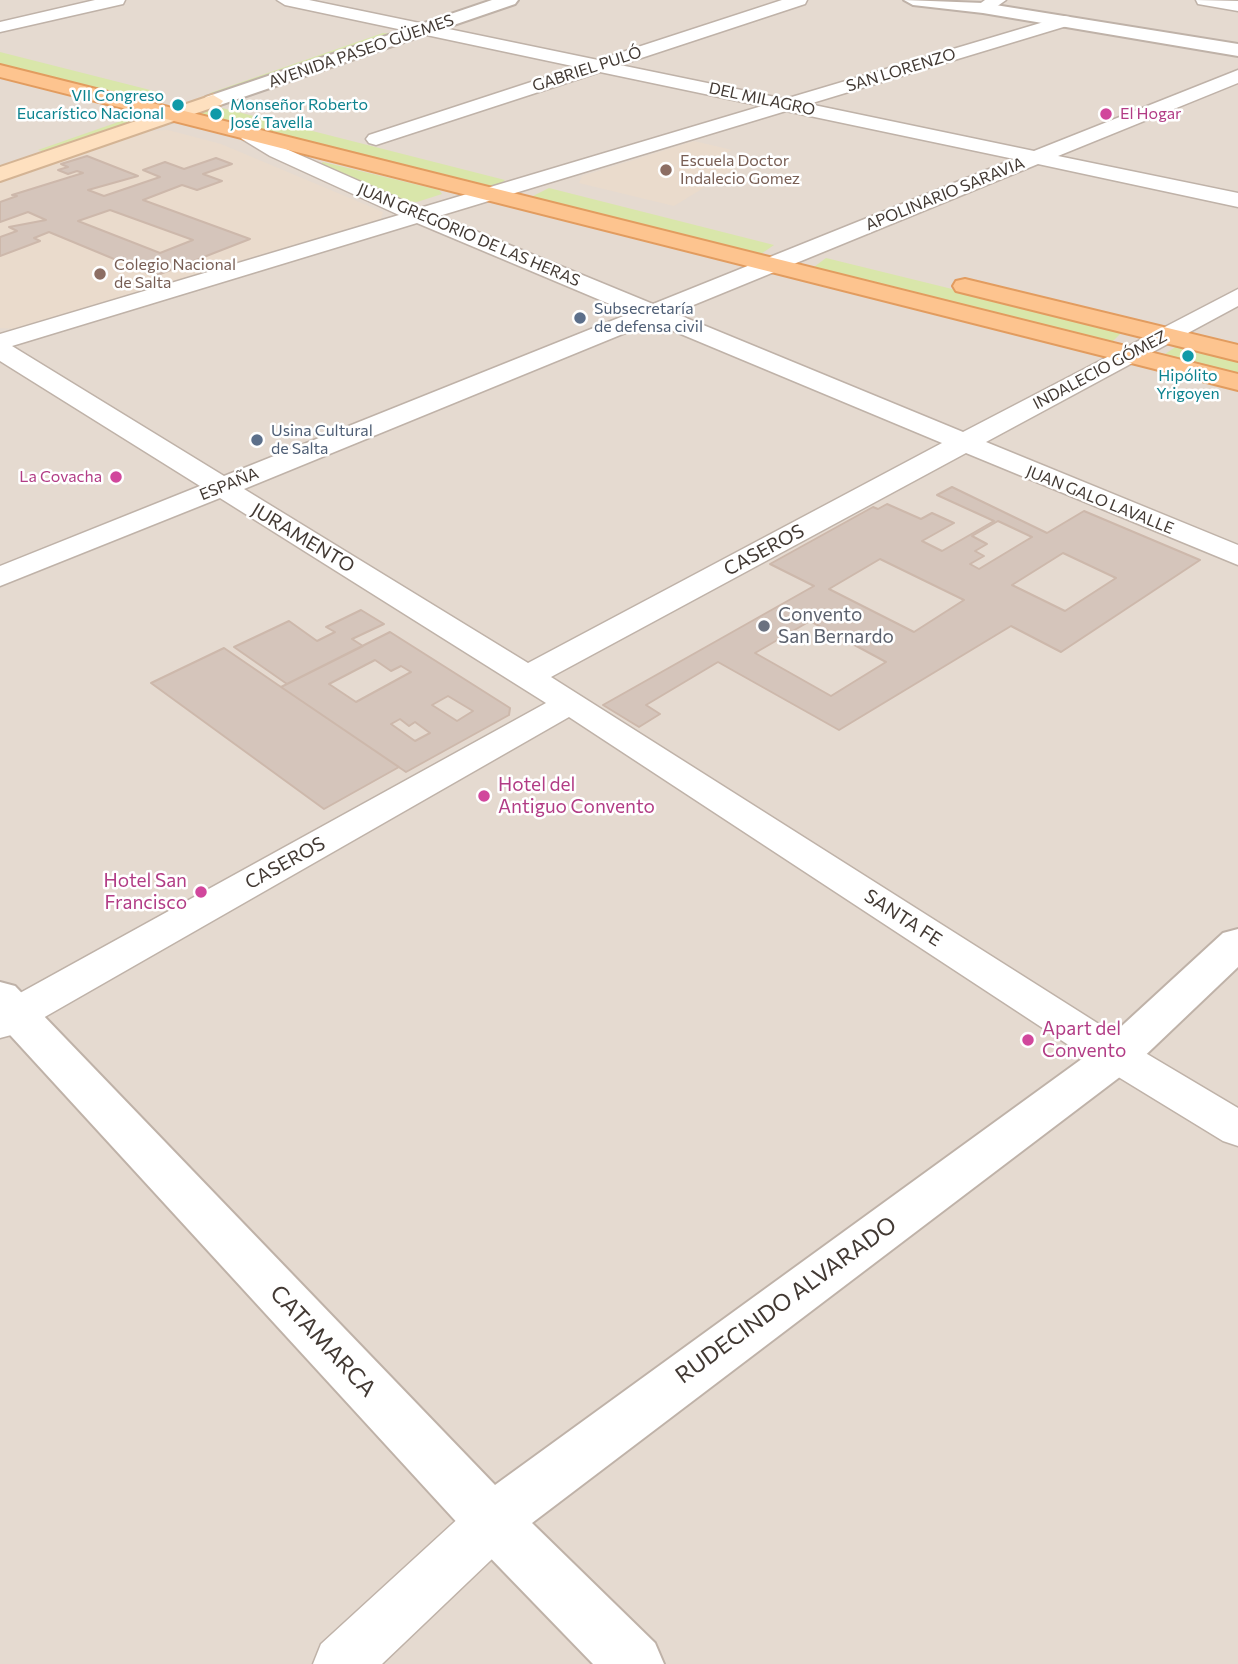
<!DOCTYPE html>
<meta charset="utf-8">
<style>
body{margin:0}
canvas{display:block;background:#f1e9e2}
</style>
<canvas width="1238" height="1664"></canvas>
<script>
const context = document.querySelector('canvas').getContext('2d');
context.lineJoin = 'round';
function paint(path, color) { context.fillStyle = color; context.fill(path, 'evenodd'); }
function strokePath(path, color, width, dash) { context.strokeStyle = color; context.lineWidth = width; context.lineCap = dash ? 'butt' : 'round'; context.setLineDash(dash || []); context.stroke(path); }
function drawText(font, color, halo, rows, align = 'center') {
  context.font = font + ' Commissioner,sans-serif'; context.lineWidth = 5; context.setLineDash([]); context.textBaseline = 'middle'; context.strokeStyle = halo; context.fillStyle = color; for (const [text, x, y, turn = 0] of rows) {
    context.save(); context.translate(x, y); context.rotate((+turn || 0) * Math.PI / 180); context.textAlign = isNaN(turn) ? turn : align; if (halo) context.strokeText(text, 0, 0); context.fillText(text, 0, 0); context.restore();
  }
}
const residential = new Path2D(`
 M0,0H1238V1664H0Z`);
const education = new Path2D(`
 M168,130L221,144L383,212L381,219L16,329L0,328V183L150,131Z
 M694,141L732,150L716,159L741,165L674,206L579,183L582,176Z`);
const green = new Path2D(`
 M383,33L394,34L216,94L210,93Z
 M0,52L162,93V96L136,102L0,67Z
 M209,108H222L505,180L499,185L481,187L196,115Z
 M144,113L154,116L47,152L38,150Z
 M323,162L439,190L442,194L417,202L402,201L319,165Z
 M549,188L774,245L758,256L531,197Z
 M826,258L1123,331L1110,344L810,270Z
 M1177,346L1238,360V375L1165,354Z`);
const building = new Path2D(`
 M87,156L138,176L88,190L104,196L160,177L143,170L165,162L184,169L216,158L232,164L203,174L222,181L197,190L182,185L143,200L250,239L155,276L49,232L34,238L40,241L0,256V237L17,231L9,227L46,220L28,212L0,222V202L17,196L12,195L83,173L77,171L68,174L58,170L68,167L61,164ZM110,210L193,240L160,253L78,221Z
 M952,487L1047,533L1084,511L1200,560L1061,652L1011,626L839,730L718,662L646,705L660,714L639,727L603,705L814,586L770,564L873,507L878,509L887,504L921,519L932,513L954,523L922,541L942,551L994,521L937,495ZM998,521L1032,537L979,569L970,564L984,556L975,551L987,544L972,536ZM1063,553L1116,578L1065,611L1012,585ZM880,559L964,600L914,632L829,589ZM810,621L886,662L831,696L755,653Z
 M361,610L384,624L352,639L363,646L287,684L234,647L289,621L317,641L335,632L326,627Z
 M390,632L510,708L509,715L406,772L281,687ZM375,660L391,671L401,666L411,672L356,702L329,684ZM448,696L473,711L457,721L432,705ZM400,719L409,726L415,722L430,733L415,741L391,724Z
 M224,648L281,687L399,767L324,809L151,683Z`);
const minor = new Path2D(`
 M95,0H125L123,4L0,32V22Z
 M277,0H309L598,60L782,0H807L805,4L620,65L785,99L1064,16L1070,17L1073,21L1070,25L809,104L1034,151L1238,70V83L1058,156L1238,193V207L1038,164L674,313L963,432L1238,289V306L986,442L1238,545V565L966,453L551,677L1132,1045L1238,1108V1146L1223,1141L1102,1067L569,717L15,1034L0,1038V1004L546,703L220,498L0,586V566L200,486L0,361V334L399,215L270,156L242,139L239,135L242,131H256L284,148L420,208L762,106L600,72L376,145L369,143L366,139L369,135L577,67L285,5ZM786,111L1014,159L653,304L439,216ZM417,223L631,313L224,476L12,346ZM652,322L942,443L528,663L244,489Z
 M985,0H1006L989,12H977L974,8Z
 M1196,0L1238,1V11L1198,4Z
 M493,1497L512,1504L520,1522L512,1540L382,1664H313L321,1644L474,1504Z`);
const tertiary = new Path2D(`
 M492,0H518L515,4L220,105H206L203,101L206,97Z
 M904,0L983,3L1238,44V56L983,13L913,5Z
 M1238,929V967L1133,1067L532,1523L655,1643L664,1664H593L473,1540L0,1024V982L15,986L495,1485L1101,1045L1223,933Z`);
const secondary = new Path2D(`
 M213,95L223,101L220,105L0,181V167Z`);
const primary = new Path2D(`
 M0,65L1238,374V390L0,77Z
 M965,279L1238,345V361L956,291L953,286L956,281Z`);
const markers = [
 [178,105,7,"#0f9aa8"],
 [216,114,7,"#0f9aa8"],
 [1106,114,7,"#d1479c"],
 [666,170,7,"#8d6e63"],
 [100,274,7,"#8d6e63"],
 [580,318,7,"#5c6f8a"],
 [1188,356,7,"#0f9aa8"],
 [257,440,7,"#5c6f8a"],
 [116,477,7,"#d1479c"],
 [764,626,7,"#6b7280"],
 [484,796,7,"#d1479c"],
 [201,892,7,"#d1479c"],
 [1028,1040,7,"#d1479c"]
];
const farStreetnames = [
 ["AVENIDA PASEO GÜEMES",361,51,-19],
 ["GABRIEL PULÓ",587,69,-18],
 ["SAN LORENZO",901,70,-17],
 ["DEL MILAGRO",762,99,12],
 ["APOLINARIO SARAVIA",945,194,-22],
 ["JUAN GREGORIO DE LAS HERAS",469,235,23],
 ["INDALECIO GÓMEZ",1100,370,-28],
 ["ESPAÑA",229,484,-22],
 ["JUAN GALO LAVALLE",1100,500,22]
];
const farCulturenames = [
 ["VII Congreso",164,96],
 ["Eucarístico Nacional",164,114],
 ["Monseñor Roberto",230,105,"left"],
 ["José Tavella",230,123,"left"],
 ["Hipólito",1188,376,"center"],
 ["Yrigoyen",1188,394,"center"]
];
const farHotelnames = [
 ["El Hogar",1120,114],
 ["La Covacha",102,477,"right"]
];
const farEducationnames = [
 ["Escuela Doctor",680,161],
 ["Indalecio Gomez",680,179],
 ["Colegio Nacional",114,265],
 ["de Salta",114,283]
];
const farServicenames = [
 ["Subsecretaría",594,309],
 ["de defensa civil",594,327],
 ["Usina Cultural",271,431],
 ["de Salta",271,449]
];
const streetNames = [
 ["JURAMENTO",303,538,31],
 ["CASEROS",764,550,-28],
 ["CASEROS",285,863,-29],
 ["SANTA FE",903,918,33]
];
const worshipNames = [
 ["Convento",778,615],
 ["San Bernardo",778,637]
];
const hotelNames = [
 ["Hotel del",498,785],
 ["Antiguo Convento",498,807],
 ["Hotel San",187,881,"right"],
 ["Francisco",187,903,"right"],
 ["Apart del",1042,1029],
 ["Convento",1042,1051]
];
const nearStreetnames = [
 ["RUDECINDO ALVARADO",786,1300,-36],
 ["CATAMARCA",323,1341,47]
];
paint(residential, '#e5dad0');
paint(education, '#eadbcc');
paint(green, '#d9e6aa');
paint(building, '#d5c5bb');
strokePath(building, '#cdb8ab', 2);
strokePath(minor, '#bfb2a8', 3);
strokePath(tertiary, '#bfb2a8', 4);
strokePath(secondary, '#d4b494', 4);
strokePath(primary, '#e29c5f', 4);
paint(minor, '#fff');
paint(tertiary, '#fff');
paint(secondary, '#fee0bf');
paint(primary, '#fdc48f');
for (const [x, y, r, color] of markers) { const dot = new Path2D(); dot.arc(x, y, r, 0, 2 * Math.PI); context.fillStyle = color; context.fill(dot); strokePath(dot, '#fff', 2.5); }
drawText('16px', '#423933', '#fff', farStreetnames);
drawText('16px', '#0d838f', '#fff', farCulturenames, 'right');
drawText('16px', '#b23c85', '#fff', farHotelnames, 'left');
drawText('16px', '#785e54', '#fff', farEducationnames, 'left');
drawText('16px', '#4e5e75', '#fff', farServicenames, 'left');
drawText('19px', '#423933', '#fff', streetNames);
drawText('19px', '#5b616d', '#fff', worshipNames, 'left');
drawText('19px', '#b23c85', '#fff', hotelNames, 'left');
drawText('23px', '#423933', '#fff', nearStreetnames);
</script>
